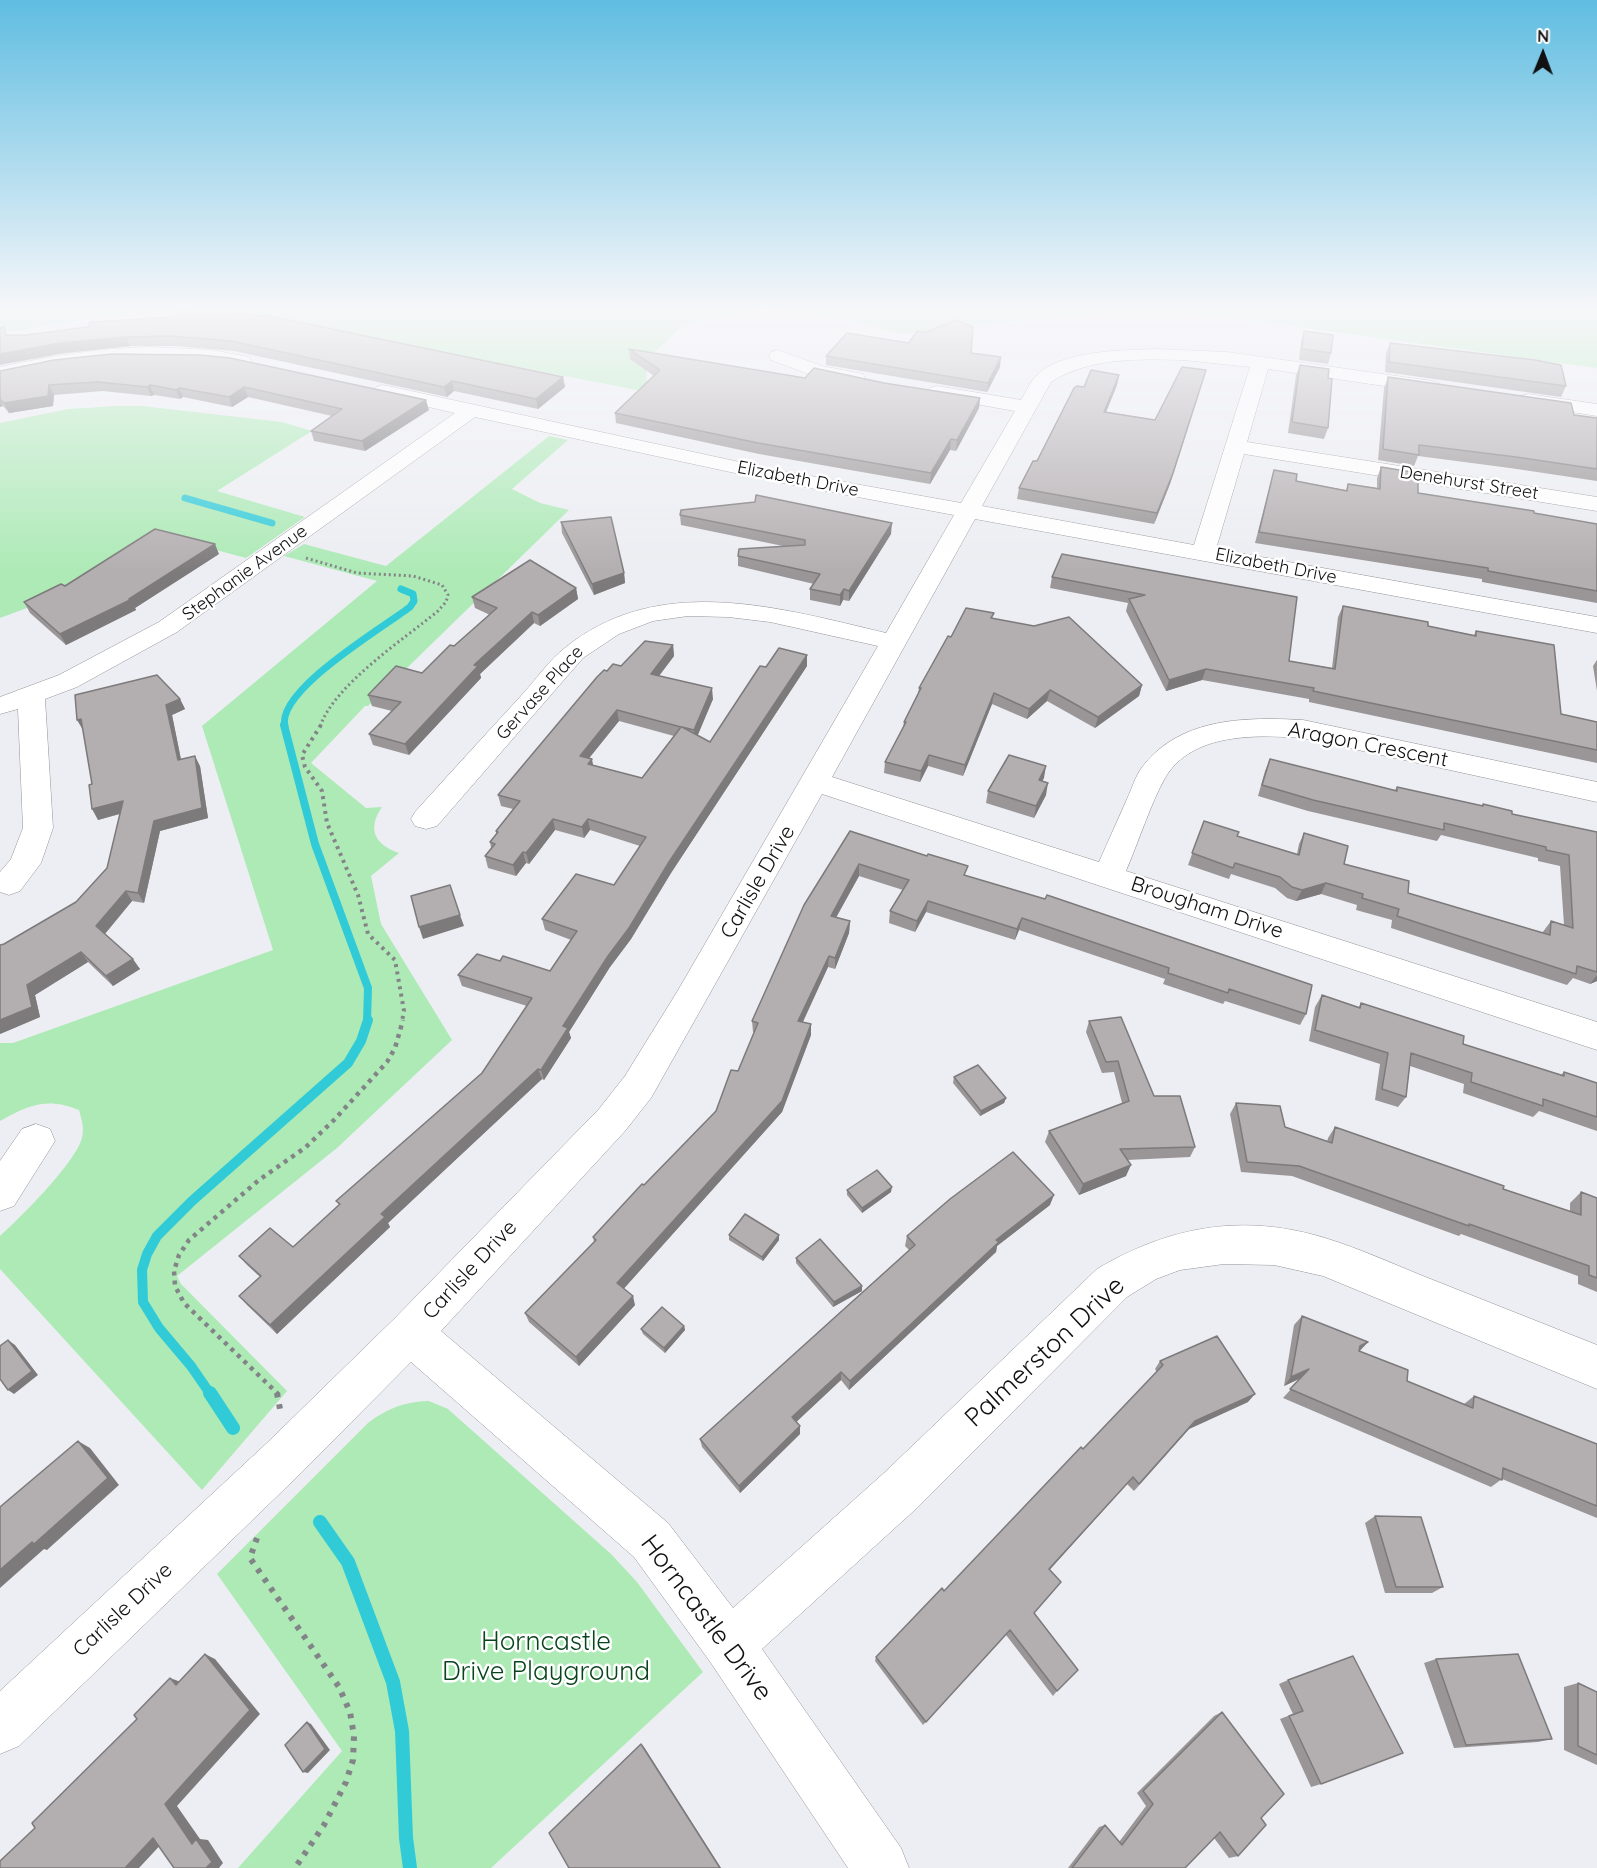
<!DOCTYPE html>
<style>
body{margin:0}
#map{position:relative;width:1597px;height:1868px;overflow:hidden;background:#edeef3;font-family:Quicksand,sans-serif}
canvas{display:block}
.north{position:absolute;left:1513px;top:24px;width:60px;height:60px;-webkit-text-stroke:4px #fff;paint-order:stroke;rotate:1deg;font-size:16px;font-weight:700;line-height:24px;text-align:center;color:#111113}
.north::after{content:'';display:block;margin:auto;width:21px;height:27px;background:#111113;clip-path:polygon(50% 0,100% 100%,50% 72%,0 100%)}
</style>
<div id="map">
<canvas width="1597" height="1868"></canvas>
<div class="north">N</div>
</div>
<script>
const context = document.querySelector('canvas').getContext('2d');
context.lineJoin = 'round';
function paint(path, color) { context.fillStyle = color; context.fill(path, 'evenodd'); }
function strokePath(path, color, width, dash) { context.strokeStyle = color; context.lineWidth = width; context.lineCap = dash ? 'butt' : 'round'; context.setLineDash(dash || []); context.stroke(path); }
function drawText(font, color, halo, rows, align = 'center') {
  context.font = font + ' Quicksand,sans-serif'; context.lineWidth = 5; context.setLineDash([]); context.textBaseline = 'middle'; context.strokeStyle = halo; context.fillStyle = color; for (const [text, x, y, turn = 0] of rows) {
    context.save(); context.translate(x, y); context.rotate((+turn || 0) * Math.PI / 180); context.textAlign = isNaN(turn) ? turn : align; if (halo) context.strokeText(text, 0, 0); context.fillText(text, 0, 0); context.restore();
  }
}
const green = new Path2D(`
 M0,310H757L683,325L648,359L646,379L657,394L283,321L217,313H151L94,318L0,334Z
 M761,310H1597V368L1217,316L1160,313L1070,315L904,334L825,315Z
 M117,406H142L282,422L312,431L217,491L305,517L246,558L160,535L43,602L0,618V423L68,409Z
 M549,436L568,440L512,489L540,503L569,510L368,706H365L311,763L366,808L382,807C366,830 376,845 399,853L371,876L381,924L452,1040L337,1148L177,1276L181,1284L287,1391L202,1490L0,1269V1236C21,1217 71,1167 81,1141C85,1130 82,1121 79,1110C47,1097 29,1105 0,1121V1043H13L273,950L202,726L377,581L284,556L304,544L386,566Z
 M429,1401L448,1409L611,1554L637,1582L703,1672L491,1868H238L342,1751L217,1574L368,1423C388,1408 404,1402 429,1401Z`);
const streamFar3 = new Path2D(`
 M185,498L272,523
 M285,727C275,691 384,627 410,607L414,601L413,594L401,589`);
const streamFar2 = new Path2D(`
 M284,725L315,844L368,988L367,1021`);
const streamFar1 = new Path2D(`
 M211,1395L191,1366L159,1328L143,1302L142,1270L147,1254L157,1236L192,1201L348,1063L361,1041L368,1020`);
const stream = new Path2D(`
 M210,1393L233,1428
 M320,1522L348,1562L393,1682L402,1731L406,1838L410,1868`);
const pathFar3 = new Path2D(`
 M306,558L357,573L413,576L442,585L448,595L446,602L438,611C404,639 333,686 320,727`);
const pathFar2 = new Path2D(`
 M321,725L302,755L305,767L322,791L327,823L358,895L368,934L395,960L404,1011L402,1021`);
const pathFar1 = new Path2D(`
 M279,1395L184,1303L175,1286L174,1271L179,1255L189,1240L259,1180L306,1147L334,1120L387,1062L395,1048L403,1020`);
const path = new Path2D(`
 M277,1393L280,1409
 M257,1538L250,1558L339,1687L350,1712L354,1736L353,1760L346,1782L324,1825L295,1868`);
const minor = new Path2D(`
 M151,347L212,350L249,357L251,361L249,365L242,367C160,352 81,359 0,379V367C50,356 100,348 151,347Z
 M1158,349L1227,352L1432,381L1439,383L1442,387L1439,391L1432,393L1268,369L1247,442L1597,497V511L1244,454L1216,549L1597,617V633L975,519L832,777L1099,862C1108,841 1118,820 1127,799C1132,789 1135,776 1143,766C1181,717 1247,717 1303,720L1597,782V802L1303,738C1257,735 1192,732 1165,778C1151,803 1138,843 1126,871L1597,1022V1050L822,794L651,1098L625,1131L441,1331L668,1523L733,1608L884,1473L1097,1269C1170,1226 1243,1213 1325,1238C1358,1248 1391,1263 1423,1276C1481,1299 1539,1322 1597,1345V1389L1323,1276L1274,1265L1224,1264L1180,1270L1156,1279L1127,1297L918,1507L762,1649L901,1848L909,1868H848L711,1663L634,1557L411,1362L300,1474L19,1746L0,1754V1691L268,1442L395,1318L599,1109L625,1076L677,992L878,646L770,622L728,617L688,616L653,621L619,634L583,658L437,826L426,829L415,826L411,819L415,812C450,773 485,735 520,697C535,681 549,660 566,647C660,572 780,608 886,633L954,515L772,481L475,417L177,632L77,687L45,699L53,828L41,863L20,891L9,895L0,892V872L11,859L23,828L18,709L0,714V697L59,675L159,622L455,413L376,395L373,391L376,387L383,385L772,469L961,503L1015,411L930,396L927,392L930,388L937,386L1021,400C1026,392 1030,382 1036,376C1060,350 1125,350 1158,349ZM1184,360L1250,367L1194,545L982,506L1051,382C1090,357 1139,359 1184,360Z
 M778,350L822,366L863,374L865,378L863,382L856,384L811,375L771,360L769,356L771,352Z
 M1528,394L1597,404V416L1521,404L1518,400L1521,396Z
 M36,1124L50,1129L55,1141L14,1206L0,1211V1161L22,1129Z`);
const wall = new Path2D(`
 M90,322L563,377L565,387L538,409L454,391L447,397L234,351L175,346H130L65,353L8,335H26L88,327Z
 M1304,331L1331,353L1328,364L1299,360L1301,341Z
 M1390,343L1566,386L1561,397L1385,372L1386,353Z
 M629,349L805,378L884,383L980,398L979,408L956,451L950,450L930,484L759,454L616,423L615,413L654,376L630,359Z
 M971,353L1000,367L987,392L826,365V356Z
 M54,360L429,410L365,451L314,441L311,431L332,416L248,397L232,407L183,397L180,399L154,395L151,396L103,391L54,395L53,406L9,413L3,406L0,407V371Z
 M1300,365L1328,428L1324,439L1288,433L1296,375Z
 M1119,375L1117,385L1106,412L1155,420L1203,380L1170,484L1154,524L1017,499L1019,488L1084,387Z
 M1388,377L1574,415L1597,418V481L1510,468L1418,456L1414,466L1378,460L1384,388Z
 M1381,467L1418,493L1597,524V603L1482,582V579L1255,543L1274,470L1296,481L1346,490L1348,484L1377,488V478Z
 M680,515L891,534L849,601L843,600L840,606L810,600V589L814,584L738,566V556L783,546L681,525Z
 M561,522L624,573L625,583L594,595L562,533Z
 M219,554L135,608L136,610L66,645L30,613L24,602L65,586Z
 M1062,554L1289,661L1332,668L1338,617L1343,606L1428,626L1474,635L1476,631L1561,714L1597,722V763L1309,702V699L1202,680L1166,691L1126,611L1128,603L1050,588L1052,577Z
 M576,588L578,599L540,626L534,623L480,674L481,678L409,755L373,745L369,734L392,711L372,706L368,695L422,673L490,615L475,608L472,597Z
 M993,618L1142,685L1139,696L1095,728L1047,701L1027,719L992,704L963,776L928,766L920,782L884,773L885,762L903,727L904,722L918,694L919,688L951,637Z
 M673,645L674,656L659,676L713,699L697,735L710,742L766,667L807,655V666L671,873L631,939L610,967L569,1032L571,1038L544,1080L542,1079L388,1223L390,1227L277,1334L247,1305L239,1296L260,1277L247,1265L239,1256L293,1247L339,1205L336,1201L482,1073L527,1006L462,986L458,975L500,961L550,971L571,940L545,930L542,919L614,885L640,846L590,830L584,838L555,830L529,864L526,863L516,876L488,868L485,856L491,848L490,842L496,834V831L513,809L501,806L498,795L607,671ZM619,721L674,736L642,778L593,765L589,758Z
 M1597,660V691L1593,666Z
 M180,699L185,709L172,715L181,759L200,766L208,818L160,831L144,903L132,901L105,934L140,969L113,986L88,962L35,995L40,1017L0,1034V945L4,944L76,902L107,868L120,814L98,820L92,784Z
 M1270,759L1395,790L1397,787L1482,806L1483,804L1512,814L1597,832V981L1590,984L1573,978L1567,985L1391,928L1392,920L1356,910L1357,905L1321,894L1296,901L1287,898L1275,888L1231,874L1229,879L1188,865L1204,821L1237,836L1297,854L1299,844L1304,833L1344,864L1408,893L1542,933L1551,921L1564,925L1560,866L1538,861V858L1441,835L1437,841L1308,811L1258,796L1265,771Z
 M1044,778L1042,781L1046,795L1034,818L986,803L988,791Z
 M850,831L966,876L1306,1014L1300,1025L1225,1001L1223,1004L1163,984L1165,979L1019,930L1015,940L926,912L915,932L889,923L890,911L903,890L859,876L836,918L850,921L849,933L835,969L828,967L803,1022L811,1035L782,1112L623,1289L635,1305L579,1366L529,1322L525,1313L594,1242L593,1237L716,1111L738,1071L754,1032H753L752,1021Z
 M1322,995L1359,1007L1361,1003L1463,1044L1561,1075L1564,1072L1597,1083V1131L1539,1111L1533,1117L1463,1093L1464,1084L1410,1066L1406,1097L1398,1107L1375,1100L1380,1064L1309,1041L1315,1007Z
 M1089,1021L1154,1096L1195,1147L1190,1157L1127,1160L1126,1176L1079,1195L1045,1142L1049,1131L1122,1103L1114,1072L1102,1073L1086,1032Z
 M954,1077L1006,1098L1004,1103L980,1116L953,1083Z
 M1236,1103L1285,1127L1327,1142L1328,1138L1335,1127L1503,1189L1570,1212V1203L1581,1192L1597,1198V1292L1578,1284V1276L1461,1234L1459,1236L1292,1176L1241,1172L1230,1114Z
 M847,1190L891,1192L862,1213L847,1195Z
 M1050,1205L997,1246L996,1252L849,1390L841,1380L796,1422L800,1426V1434L740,1493L702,1447L700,1439L909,1250L905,1246L907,1236Z
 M729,1235L779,1240L763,1261L729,1240Z
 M796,1258L862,1286V1291L833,1307L796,1263Z
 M1302,1316L1368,1342L1360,1351L1407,1381L1464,1404L1474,1396L1597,1444V1518L1502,1479L1491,1487L1283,1398L1301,1378L1284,1386L1294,1325Z
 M684,1326L685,1330L665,1353L643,1334L641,1329Z
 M1160,1361L1248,1402L1189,1429L1134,1491L1127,1484L1049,1569L1056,1588L1034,1613L1057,1691L1053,1696L1006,1635L923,1725L875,1661L876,1657L944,1591L1083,1449L1157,1372L1155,1369Z
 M1375,1516L1443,1587L1432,1593H1385L1365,1523Z
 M1353,1656L1321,1784L1311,1787L1280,1719L1293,1714L1279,1684L1288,1680Z
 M1436,1659L1552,1739L1538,1742L1454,1748L1424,1663Z
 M1578,1683L1597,1692V1765L1564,1750V1687Z
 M1222,1712L1261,1818L1238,1856L1229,1858L1214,1838L1185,1868H1068L1099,1827L1105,1825L1119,1842L1146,1806L1137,1793L1214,1716Z`);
const shadedWall = new Path2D(`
 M126,337L130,346L65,353L0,365V354L60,343Z
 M1001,357L1000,367L987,392L988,383Z
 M1206,370L1170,484L1154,524L1157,513Z
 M1119,375L1117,385L1102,422L1104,412Z
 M563,377L565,387L538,409L536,399Z
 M452,381L454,391L447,397L444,387Z
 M49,385L54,395L53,406L9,413L4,403Z
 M150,385L154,395L151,396L147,387Z
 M244,387L248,397L232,407L229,397Z
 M179,388L183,397L180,399L176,390Z
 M980,398L979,408L956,451L957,440Z
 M0,400L3,406L0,407Z
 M426,400L429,410L365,451L362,441Z
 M951,439L950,450L930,484L931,473Z
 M892,523L891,534L849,601V591Z
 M215,544L219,554L135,608L136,610L66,645L60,634L129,599Z
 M624,573L625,583L594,595L592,584Z
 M576,588L578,599L540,626L538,615Z
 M844,589L843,600L840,606V595Z
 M532,612L534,623L480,674L481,678L409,755L405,744L474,665Z
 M673,645L674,656L652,685L651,674Z
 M807,655V666L671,873L631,939L610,967L569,1032L571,1038L544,1080L541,1070L563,1026L669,862Z
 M1206,669L1202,680L1166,691L1169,680Z
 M1142,685L1139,696L1095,728L1098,717Z
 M712,688L713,699L695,742L694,730Z
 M1050,690L1047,701L1027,719L1029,709Z
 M994,693L992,704L963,776L965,765Z
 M180,699L185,709L172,715L183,770L178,760L166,705Z
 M617,710L619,721L582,767L580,756Z
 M81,719L83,730L77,720Z
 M929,755L928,766L920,782L921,771Z
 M195,756L200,766L208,818L160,831L144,903L138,893L154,821Z
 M592,759L594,770L588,764Z
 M1046,766L1044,778L1036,792L1039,780Z
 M1048,783L1046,795L1034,818L1036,806Z
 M123,801L129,811L98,820L92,809Z
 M553,819L555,830L529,864L526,853Z
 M588,819L590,830L584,838L582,827Z
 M523,852L526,863L516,876L513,865Z
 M859,864V876L830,928L831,916Z
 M1326,883L1321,894L1296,901L1302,890Z
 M126,891L132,901L103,936L96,926Z
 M928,901L926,912L915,932L917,921Z
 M460,915L464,926L423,939L419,927Z
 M1022,918L1019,930L1015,940L1017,929Z
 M850,921L849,933L835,969V958Z
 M81,952L88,962L35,995L40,1017L0,1034V1020L27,985Z
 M829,956L828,967L798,1032V1021Z
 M133,959L140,969L113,986L106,976Z
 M1597,975V981L1590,984Z
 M811,1024V1035L782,1112L620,1293L617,1283Z
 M538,1069L542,1079L388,1223L390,1227L277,1334L270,1325L381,1214Z
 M1006,1098L1004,1103L980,1116L981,1111Z
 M1131,1165L1126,1176L1079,1195L1083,1184Z
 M892,1187L891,1192L862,1213V1208Z
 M1054,1195L1050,1205L997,1246L996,1252L849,1390L850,1381L996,1240Z
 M779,1235V1240L763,1261L762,1257Z
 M862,1286V1291L833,1307L834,1302Z
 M633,1296L635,1305L579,1366L576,1357Z
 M684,1326L685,1330L665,1353L664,1348Z
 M8,1340L15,1345L38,1375L14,1394L8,1390Z
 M1368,1342L1359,1351L1360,1346Z
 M1309,1369L1301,1378L1284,1386L1291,1377Z
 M841,1372V1380L792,1426V1417Z
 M1255,1394L1248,1402L1189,1429L1134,1491L1195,1421Z
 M800,1426V1434L740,1493L739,1486Z
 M78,1441L90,1448L119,1485L47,1550L44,1549L0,1588V1570Z
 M1133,1477L1127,1484L1045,1575L1049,1569Z
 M205,1654L215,1659L260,1714L177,1806L200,1839L208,1840L223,1863L219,1868H206L192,1844L165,1804Z
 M170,1678L181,1682L176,1685Z
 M307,1722L311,1724L330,1750L308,1773L303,1772Z
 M641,1744L644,1747L721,1868H720Z
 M153,1838L166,1839L139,1868H125Z`);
const building = new Path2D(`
 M178,312L244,314L274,317L563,377L536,399L452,381L444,387L231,341L171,336L126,337L60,343L0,354V328L4,327L6,335H26L88,327L90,322L173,317Z
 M956,320L973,327L971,353L1001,357L988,383L826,356L847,333L909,343L917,331L927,332Z
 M1304,331L1333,335L1331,353L1302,349Z
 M1390,343L1535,360L1561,365L1566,386L1389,362Z
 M629,349L805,378L814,368L884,383L980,398L957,440L951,439L931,473L758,443L615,413L660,370Z
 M112,354L200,355L230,358L426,400L362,441L311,431L342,409L244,387L229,397L179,388L176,390L150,385L147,387L98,382L49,385L48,396L4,403L0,399V371L54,360Z
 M1300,365L1329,369L1328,378L1332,379L1328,428L1292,422Z
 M1182,367L1206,370L1173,473L1157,513L1019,488L1033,461H1037L1074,388L1077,386L1084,387L1091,370L1119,375L1104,412L1155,420Z
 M1388,377L1571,403L1574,415L1597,418V469L1516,457L1419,445V455L1383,449Z
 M1381,467L1418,473V493L1534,511V513L1597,524V591L1488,571V568L1259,532L1274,470L1297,474L1296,481L1347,491L1348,484L1380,489Z
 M756,495L892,523L849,591L844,589L840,595L810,589L820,574L738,556L739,549L805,545V540L680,515L681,510L755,502Z
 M611,517L624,573L592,584L561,522Z
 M155,529L215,544L129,599L130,600L60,634L24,602L61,584L65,586Z
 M1062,554L1297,597L1289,661L1335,669L1343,606L1428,622V626L1476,636V631L1554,645L1561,714L1597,722V750L1313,691L1314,688L1206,669L1169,680L1129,599L1145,595L1052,577Z
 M530,560L576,588L538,615L532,612L474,665L478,666L405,744L369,734L401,702L368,695L396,666L422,673L450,645L454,646L497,608L472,597Z
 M966,608L994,613L991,618L1034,626L1069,617L1142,685L1098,717L1050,690L1029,709L994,693L965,765L929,755L921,771L885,762L906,722H904L921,688H919L948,636L951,637Z
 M645,641L673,645L651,674L712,688L694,730L682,727L710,742L760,666L766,667L779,648L807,655L669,862L629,928L608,956L563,1026L568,1028L541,1070L538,1069L381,1214L385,1217L270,1325L239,1296L261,1276L239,1256L270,1228L293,1247L340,1204L336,1201L482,1073L532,998L458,975L477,954L500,961L503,956L550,971L577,931L542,919L576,874L614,885L646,837L588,819L582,827L553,819L526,853L523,852L513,865L485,856L495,844L490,842L498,832L496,831L520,801L498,795L597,677L604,670L607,671L613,664L621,666ZM617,710L681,727L642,778L588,764L592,759L580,756Z
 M157,675L180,699L166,705L178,760L195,756L202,808L154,821L138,893L126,891L96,926L133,959L106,976L81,952L27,985L32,1007L0,1020V945L4,944L76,902L107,868L123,801L92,809L89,785L92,784L81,719L77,720L75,695Z
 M1009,755L1046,766L1039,780L1048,783L1036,806L988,791Z
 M1270,759L1397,791V787L1483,806V804L1512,811V814L1597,832V972L1577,966L1576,974L1397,916L1399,909L1362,898L1363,894L1326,883L1302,890L1292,887L1280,877L1235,863L1233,868L1192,853L1204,821L1239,832L1237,836L1299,855L1304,833L1348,846L1344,864L1409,881L1408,893L1550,935L1551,921L1573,928L1569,855L1546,850V847L1444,823V830L1313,800L1262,785Z
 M850,831L927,856L928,854L968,866L964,875L1045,899L1047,895L1312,985L1306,1014L1229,989L1228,993L1168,973L1169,968L1022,918L1017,929L928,901L917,921L890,911L909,880L859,864L831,916L850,921L835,958L829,956L798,1021L811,1024L782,1101L617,1283L633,1296L576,1357L525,1313L596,1240L593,1237L642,1184L644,1185L716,1111L731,1070L738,1071L758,1023L752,1021L804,905Z
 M450,885L460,915L419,927L411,896Z
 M1322,995L1360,1008L1361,1003L1464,1036L1463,1044L1564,1076V1072L1597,1083V1117L1543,1099V1106L1471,1082L1472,1073L1411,1053L1406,1097L1382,1089L1388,1053L1315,1030Z
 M1121,1017L1154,1096H1180L1195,1147L1120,1149L1131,1165L1083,1184L1049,1131L1129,1101L1118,1061L1106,1062L1089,1021Z
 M978,1065L1006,1098L981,1111L954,1077Z
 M1236,1103L1280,1106L1285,1127L1332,1143L1335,1127L1504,1186L1503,1189L1581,1215V1192L1597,1198V1278L1589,1275V1266L1469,1224V1226L1299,1166L1247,1162Z
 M1013,1152L1054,1195L996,1240L999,1242L850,1381L841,1372L792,1417L800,1426L739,1486L700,1439L915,1245L907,1236L950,1199Z
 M877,1170L892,1187L862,1208L847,1190Z
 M745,1214L779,1235L762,1257L729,1235Z
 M820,1239L862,1286L834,1302L796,1258Z
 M662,1307L684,1326L664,1348L641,1329Z
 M1302,1316L1368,1342L1360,1346L1359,1351L1408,1370L1407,1381L1473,1408L1474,1396L1597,1444V1506L1503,1468L1502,1480L1290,1389L1309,1369L1291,1377Z
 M1217,1336L1255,1394L1195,1421L1139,1484L1133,1477L1049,1569L1061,1582L1034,1613L1078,1670L1057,1691L1010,1630L926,1722L876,1657L942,1588L944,1591L1081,1447L1083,1449L1163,1365L1160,1361Z
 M8,1340L32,1371L8,1390L0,1379V1346Z
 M78,1441L108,1478L34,1544L32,1542L0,1570V1507Z
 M1375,1516L1421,1517L1443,1587H1396Z
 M205,1654L250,1710L165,1804L192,1844L196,1839L212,1862L206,1868H174L153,1838L125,1868H0V1861L35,1828L32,1823L137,1719L134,1715L170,1678L176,1685Z
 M1518,1654L1552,1739L1466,1745L1436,1659Z
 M1353,1656L1403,1753L1321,1784L1289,1716L1303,1711L1288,1680Z
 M1578,1683L1597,1692V1755L1578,1746Z
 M1222,1712L1284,1794L1261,1818L1266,1825L1238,1856L1220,1832L1185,1868H1072L1105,1825L1122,1845L1153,1804L1143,1791Z
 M307,1722L325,1749L303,1772L285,1745Z
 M641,1744L720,1868H569L549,1833Z`);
const farStreetnames = [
 ["Elizabeth Drive",798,479,11],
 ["Denehurst Street",1469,483,9],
 ["Elizabeth Drive",1276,566,11],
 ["Stephanie Avenue",245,573,-36],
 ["Gervase Place",540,693,-48]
];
const streetNames = [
 ["Aragon Crescent",1368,745,11],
 ["Carlisle Drive",758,882,-60],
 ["Brougham Drive",1207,908,18],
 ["Carlisle Drive",470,1270,-47],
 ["Carlisle Drive",123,1610,-43]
];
const nearStreetnames = [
 ["Palmerston Drive",1045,1352,-43],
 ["Horncastle Drive",706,1618,53]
];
const nearParknames = [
 ["Horncastle",546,1642],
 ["Drive Playground",546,1672]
];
paint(green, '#adeab6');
strokePath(streamFar3, '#31cbd7', 7);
strokePath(streamFar2, '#31cbd7', 8);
strokePath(streamFar1, '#31cbd7', 10);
strokePath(stream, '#31cbd7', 14);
strokePath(minor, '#939398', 1);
strokePath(pathFar3, '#838487', 3, [2, 3]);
strokePath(pathFar2, '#838487', 4, [3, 4.5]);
strokePath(pathFar1, '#838487', 4.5, [4, 5]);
strokePath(path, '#838487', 6, [4.5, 7]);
paint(minor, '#fff');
paint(wall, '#9a9697');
paint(shadedWall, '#7d7a7b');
paint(building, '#b3aeb0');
strokePath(building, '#7d7a7b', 1.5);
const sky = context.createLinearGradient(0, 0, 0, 572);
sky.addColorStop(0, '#5fbde1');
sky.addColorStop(0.54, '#f7f7fa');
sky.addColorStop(1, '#f7f7fa00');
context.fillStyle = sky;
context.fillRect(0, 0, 1597, 572);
drawText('18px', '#111113', '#fff', farStreetnames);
drawText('21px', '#111113', '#fff', streetNames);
drawText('26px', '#111113', '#fff', nearStreetnames);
drawText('26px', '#09451c', '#fff', nearParknames);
</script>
